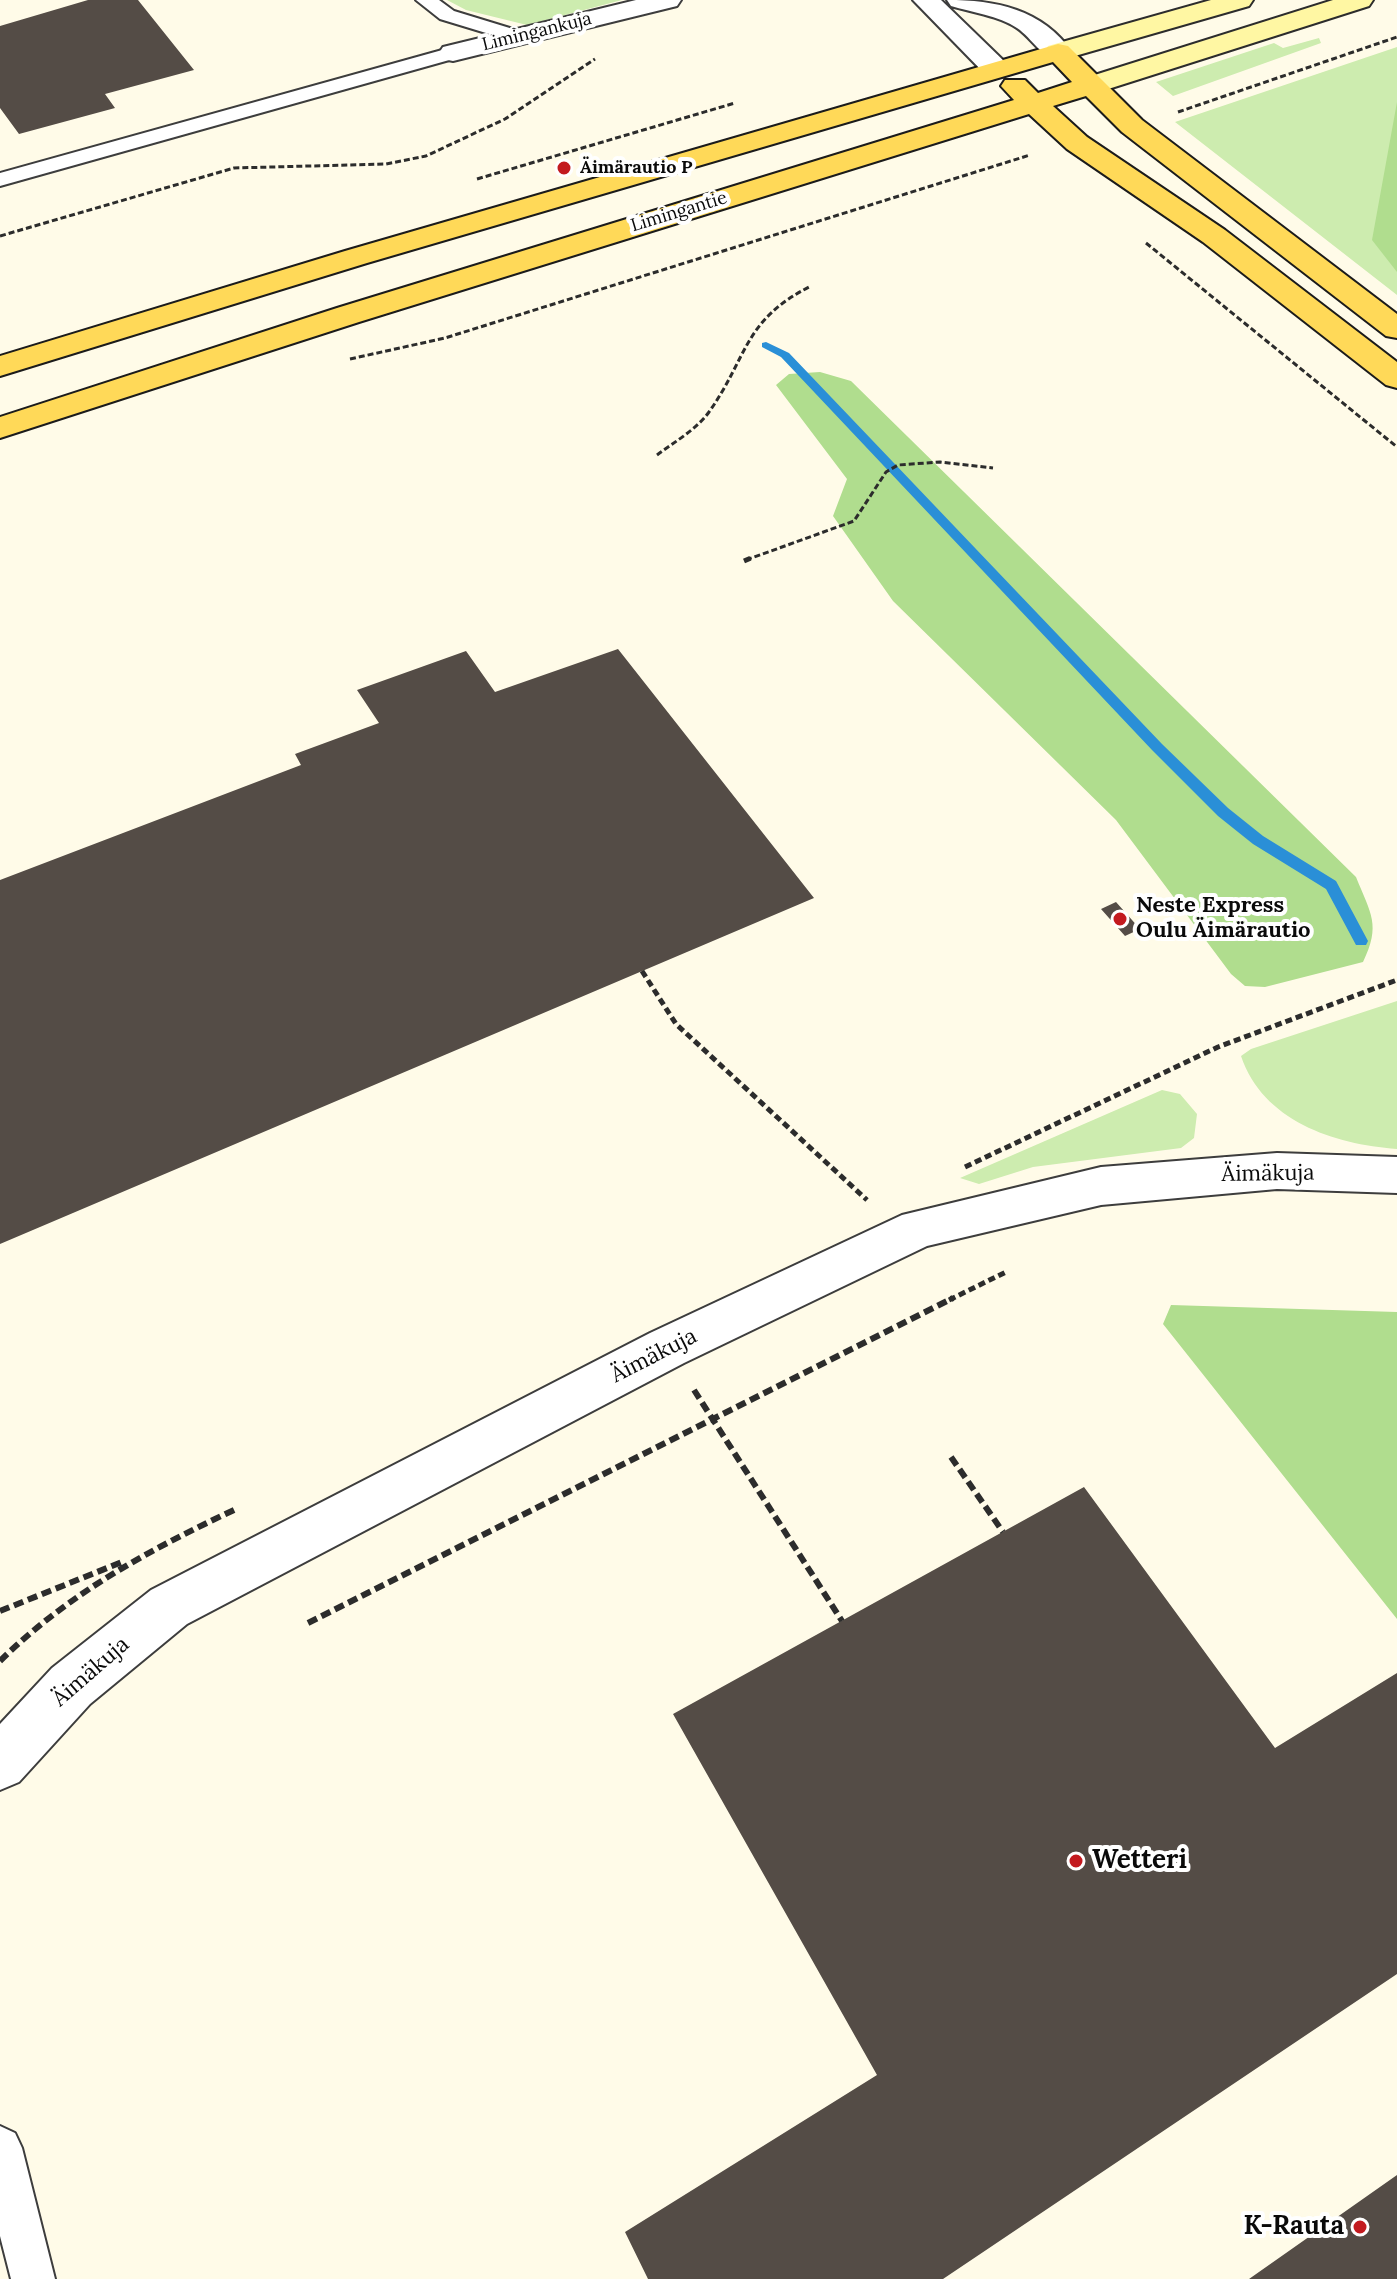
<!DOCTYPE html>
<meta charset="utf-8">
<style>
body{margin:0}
canvas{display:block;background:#fffbe8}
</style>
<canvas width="1397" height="2279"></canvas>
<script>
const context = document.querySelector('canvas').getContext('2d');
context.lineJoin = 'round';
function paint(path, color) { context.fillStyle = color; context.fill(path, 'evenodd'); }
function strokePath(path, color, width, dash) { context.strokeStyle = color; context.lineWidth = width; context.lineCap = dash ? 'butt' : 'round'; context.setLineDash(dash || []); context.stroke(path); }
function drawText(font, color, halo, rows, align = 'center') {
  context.font = font + ' Lora,serif'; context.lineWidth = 8; context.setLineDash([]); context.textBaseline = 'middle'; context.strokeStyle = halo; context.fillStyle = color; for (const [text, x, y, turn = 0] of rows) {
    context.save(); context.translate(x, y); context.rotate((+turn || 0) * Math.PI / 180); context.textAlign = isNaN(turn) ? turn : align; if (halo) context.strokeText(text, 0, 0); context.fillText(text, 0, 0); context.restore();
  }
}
const green = new Path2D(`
 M447,0H622L527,25L466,10Z
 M1319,38L1321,43L1173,96L1156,82L1274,43L1283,48Z
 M1397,47V295L1175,122Z
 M1397,1001V1149C1333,1144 1263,1121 1241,1056L1251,1049Z
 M1162,1090L1180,1094L1197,1114L1194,1138L1181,1148L1033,1167L979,1184L960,1178Z`);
const forest = new Path2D(`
 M1397,102V272L1372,240Z
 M820,372L851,381L1356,877C1371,914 1381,925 1363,962L1265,987L1245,986L1231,974L1116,820L893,601L833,516L847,479L776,385L789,374Z
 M1171,1305L1397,1312V1619L1163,1324Z`);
const stream = new Path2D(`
 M766,342L789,353L1162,744L1228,808L1263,836L1336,881L1368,941L1366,945H1356L1326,889L1253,844L1218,816L1152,750L781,357L762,347V343Z`);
const building = new Path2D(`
 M88,0H138L194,70L105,94L115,108L19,134L0,108V26Z
 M618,649L814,898L0,1244V880L301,765L295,754L379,723L357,690L466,651L495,692Z
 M1116,902L1140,929L1125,936L1101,909Z
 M1084,1487L1275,1748L1397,1673V1974L943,2279H648L625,2232L877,2075L673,1714Z
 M1397,2175V2279H1249Z`);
const pathFar2 = new Path2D(`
 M1178,112L1397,37
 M477,179L735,103
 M0,236L234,168L386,164L426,156L505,119L595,59
 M1146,243L1397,447
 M350,359L445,338L1030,155
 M657,455C674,442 696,430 709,412C748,357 743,320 811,286
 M746,560L854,521L886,472L898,465L940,462L993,468`);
const pathFar1 = new Path2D(`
 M744,561L751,558
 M642,971L676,1024L867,1200
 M965,1167L1218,1047L1397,980
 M949,1300L1006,1272`);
const path = new Path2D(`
 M694,1390L842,1621
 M951,1457L1003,1532
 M0,1611L122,1562
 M308,1623L953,1298
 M0,1661C69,1593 149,1550 236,1509`);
const lane = new Path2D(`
 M416,0H439L454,11L526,33L529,37L519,43L440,19Z
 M453,47L460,49L463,53L460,57L0,186V173Z
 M0,2126L15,2133L22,2148L55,2279H11L0,2236Z`);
const street = new Path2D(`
 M636,0H681L677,6L453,61L443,59L439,53L443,47Z
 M913,0H941L1006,63L1010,69L1006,75H986Z
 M947,0C996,0 1042,9 1072,52L1068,58C1043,64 1035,40 1017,28C999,16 971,12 951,6Z
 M1277,1153L1397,1157V1193L1277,1189L1101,1205L927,1246L684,1363L187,1624L90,1704L19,1782L0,1790V1724L52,1668L151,1590L650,1333L902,1215L1101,1167Z`);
const secondary = new Path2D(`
 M1211,0H1253L1249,6L1068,58H1048L1044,52L1048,46Z
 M1333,0H1373L1369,6L1102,91H1082L1078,85L1082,79Z`);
const primary = new Path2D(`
 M1058,44L1068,46L1142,120L1397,314V338L1386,336L1122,132L1086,96L1053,106L1087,137L1225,230L1397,362V388L1386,385L1203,242L1067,149L1029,114L359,322L0,438V417L337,308L1014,100L1001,86L1005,80H1025L1038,93L1072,82L1053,62L367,263L0,376V356L345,251Z`);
const markers = [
 [564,168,8,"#c31a1f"],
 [1120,919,8,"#c31a1f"],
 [1076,1861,8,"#c31a1f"],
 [1360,2227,8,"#c31a1f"]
];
const farStreetnames = [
 ["Limingankuja",537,32,-14],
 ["Limingantie",679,212,-17]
];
const farPoinames = [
 ["Äimärautio P",580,168]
];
const poiNames = [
 ["Neste Express",1136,906],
 ["Oulu Äimärautio",1136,931]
];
const streetNames = [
 ["Äimäkuja",1268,1174,-1],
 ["Äimäkuja",654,1356,-27],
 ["Äimäkuja",91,1672,-41]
];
const nearPoinames = [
 ["Wetteri",1092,1861],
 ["K-Rauta",1344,2227,"right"]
];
paint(green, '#cdecaf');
paint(forest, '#b0dd8e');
paint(stream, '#2a8fd7');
paint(building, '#544c46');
strokePath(lane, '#3d3d3d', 4);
strokePath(street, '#3d3d3d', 4);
strokePath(secondary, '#2c2c2c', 4);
strokePath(primary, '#1b1b1b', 4);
strokePath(pathFar2, '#2c2c2c', 3, [6, 3]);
strokePath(pathFar1, '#2c2c2c', 5, [7, 4]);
strokePath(path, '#2c2c2c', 6, [10, 5]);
paint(lane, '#fff');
paint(street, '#fff');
paint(secondary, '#fff7a3');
paint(primary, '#ffd958');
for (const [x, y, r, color] of markers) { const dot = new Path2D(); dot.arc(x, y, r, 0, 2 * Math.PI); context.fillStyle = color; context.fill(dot); strokePath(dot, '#fff', 3); }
drawText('18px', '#0a0a0a', '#fff', farStreetnames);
drawText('bold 18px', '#0a0a0a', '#fff', farPoinames, 'left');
drawText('bold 22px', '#0a0a0a', '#fff', poiNames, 'left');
drawText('22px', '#0a0a0a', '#fff', streetNames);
drawText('bold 26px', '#0a0a0a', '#fff', nearPoinames, 'left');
</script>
